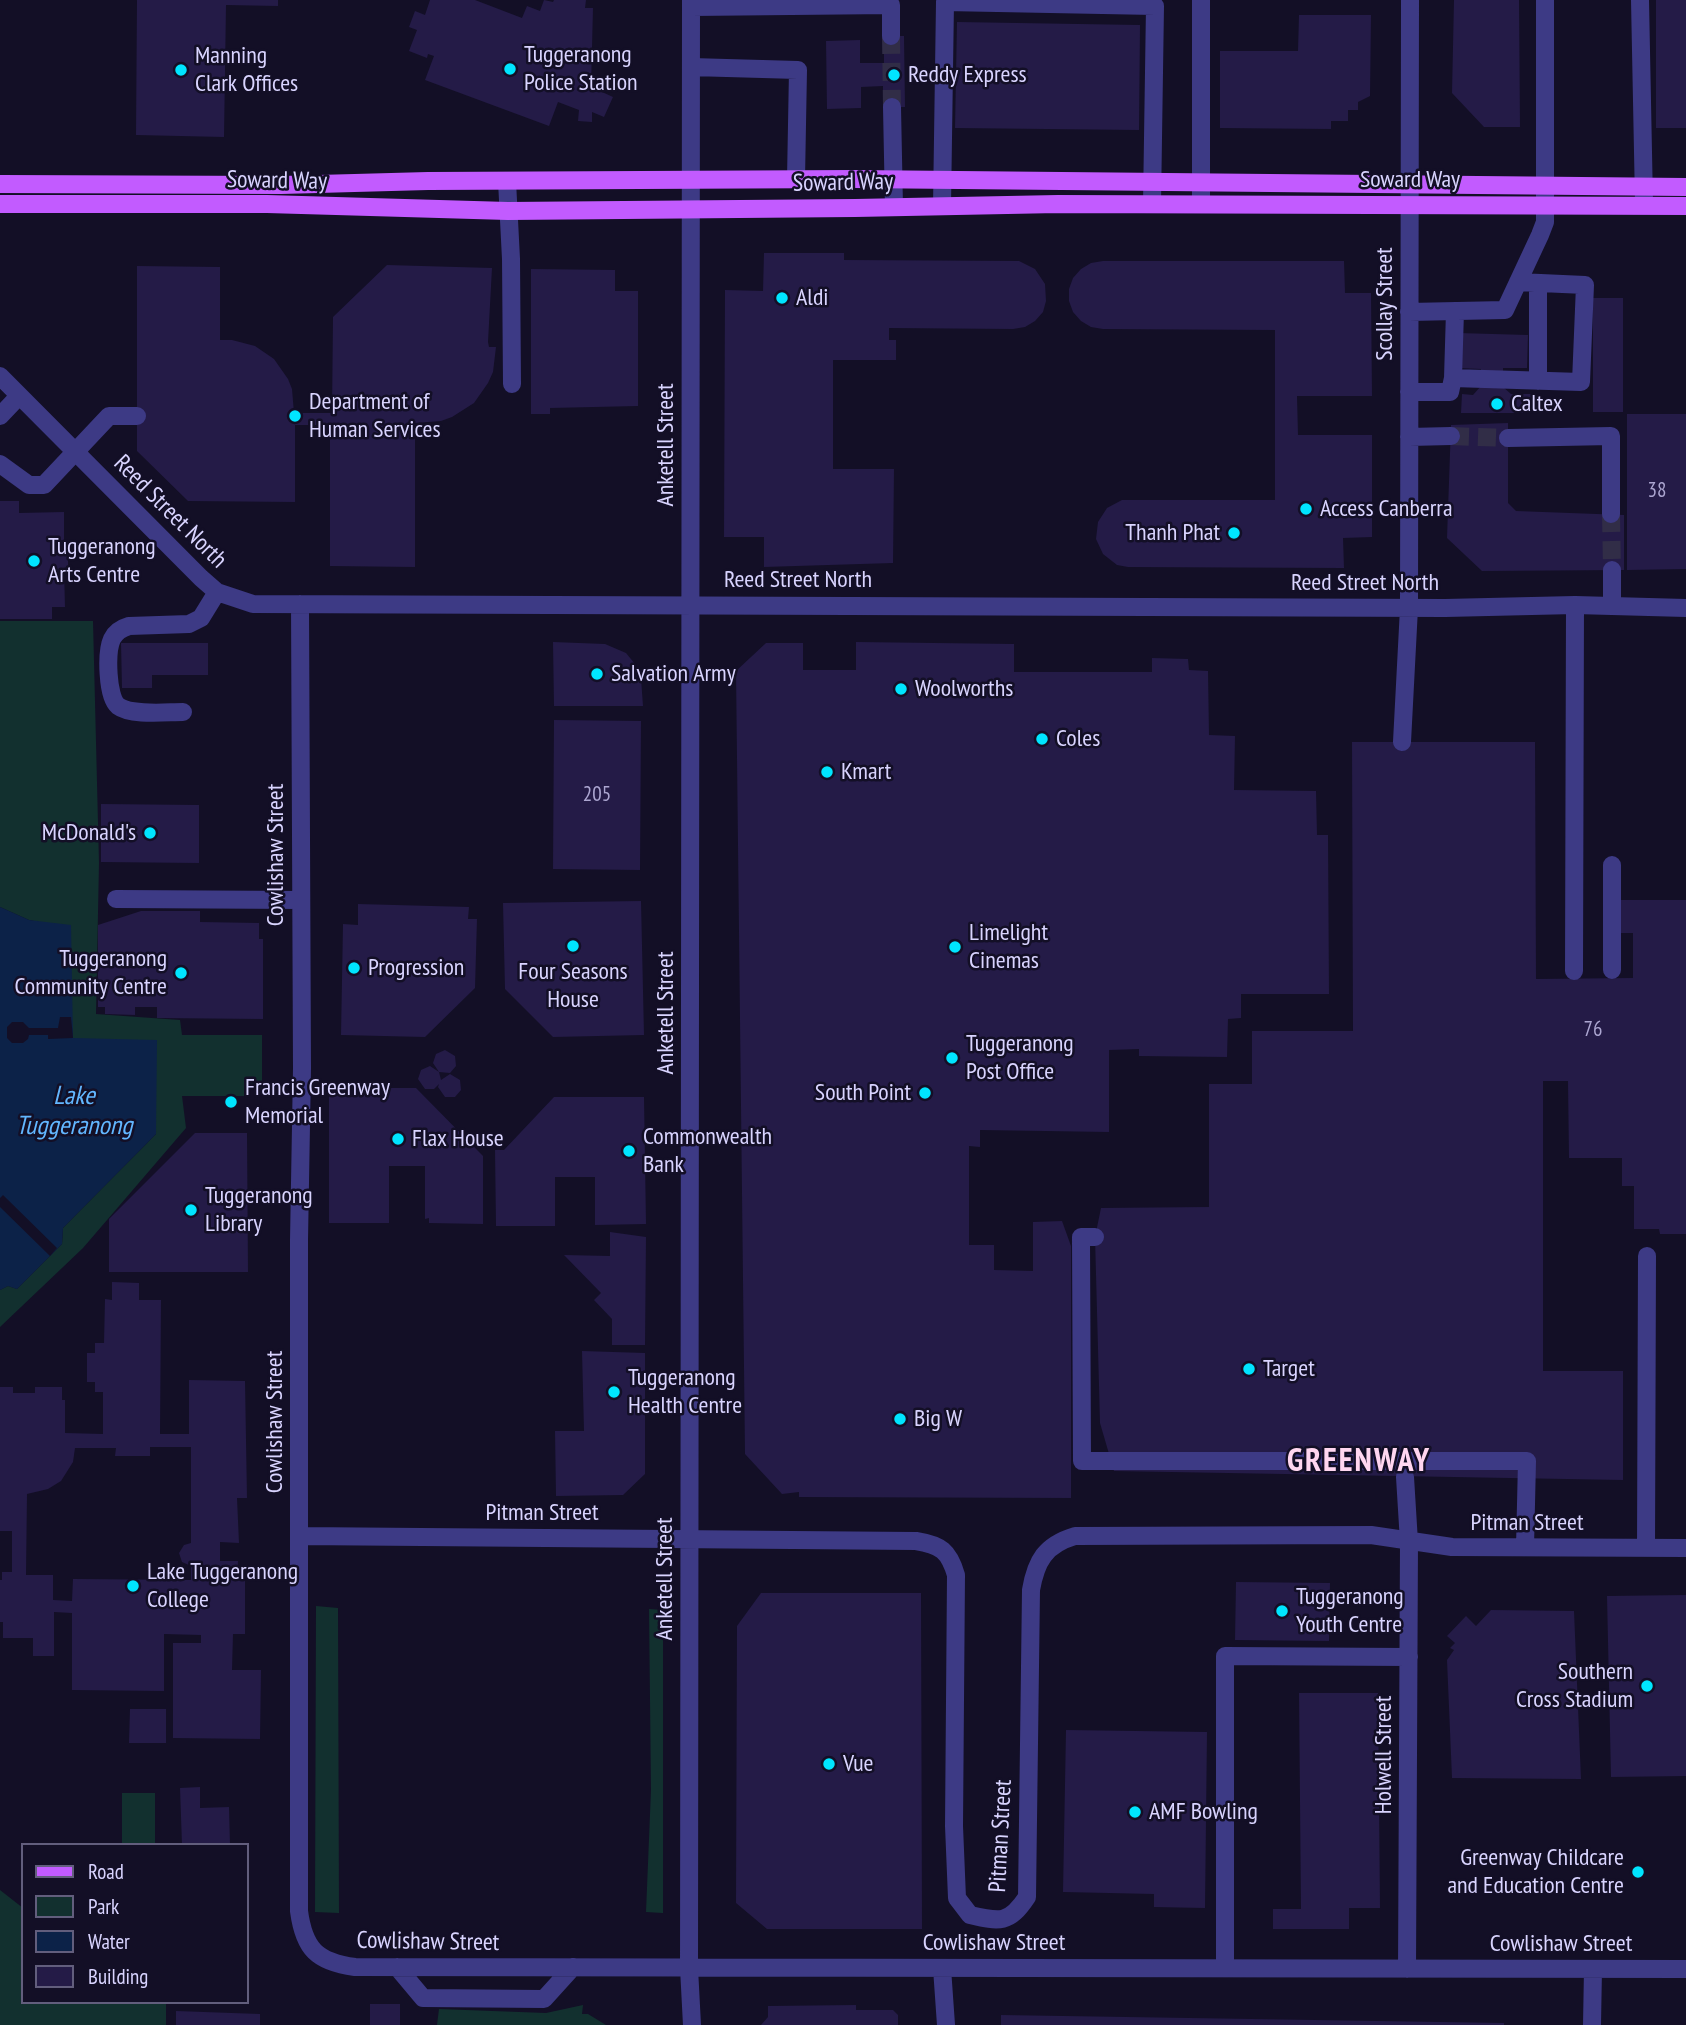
<!DOCTYPE html>
<style>
body{margin:0}
#map{position:relative;width:1686px;height:2025px;overflow:hidden;background:#130f26;font-family:"PT Sans Narrow",sans-serif}
canvas{display:block}
.legend{position:absolute;left:21px;top:1843px;width:228px;height:161px;box-sizing:border-box;background:#130f26;border:2px solid #625e7d;margin:0;padding:9px 12px;list-style:none;font-size:21px;color:#d9d4ff}
.legend li{display:flex;align-items:center;gap:14px;height:35px}
.legend b{width:35px;border:2px solid #625e7d}
</style>
<div id="map">
<canvas width="1686" height="2025"></canvas>
<ul class="legend">
<li><b style="height:9px;background:#c25bff"></b>Road</li>
<li><b style="height:19px;background:#12302f"></b>Park</li>
<li><b style="height:19px;background:#0c2248"></b>Water</li>
<li><b style="height:19px;background:#241b47"></b>Building</li>
</ul>
</div>
<script>
const context = document.querySelector('canvas').getContext('2d');
context.lineJoin = 'round';
function paint(path, color) { context.fillStyle = color; context.fill(path, 'evenodd'); }
function strokePath(path, color, width, dash) { context.strokeStyle = color; context.lineWidth = width; context.lineCap = dash ? 'butt' : 'round'; context.setLineDash(dash || []); context.stroke(path); }
function drawText(font, color, halo, rows, align = 'center') {
  context.font = font + ' "PT Sans Narrow",sans-serif'; context.lineWidth = 5; context.setLineDash([]); context.textBaseline = 'middle'; context.strokeStyle = halo; context.fillStyle = color; for (const [text, x, y, turn = 0] of rows) {
    context.save(); context.translate(x, y); context.rotate((+turn || 0) * Math.PI / 180); context.textAlign = isNaN(turn) ? turn : align; if (halo) context.strokeText(text, 0, 0); context.fillText(text, 0, 0); context.restore();
  }
}
const green = new Path2D(`
 M0,621H93L99,863L96,1014L180,1020L182,1035H262V1089H245L244,1096H182L186,1128L83,1248L0,1327V1290L8,1286L17,1289L62,1244L63,1228L156,1134L73,1038L71,1017L44,923L29,920L0,907Z
 M316,1606L338,1608L339,1913L315,1912Z
 M649,1609L663,1610V1913L646,1912L651,1790Z
 M122,1793H155V1845H122Z
 M0,1890L23,1908V2002H166V2025H0Z
 M583,2005L582,2014H588L606,2025H437L439,2009L546,2013Z`);
const water = new Path2D(`
 M0,907L29,920L71,925L73,1038L157,1040L156,1134L63,1228L62,1244L17,1289L8,1286L0,1290Z`);
const pier = new Path2D(`
 M60,1017H71L73,1038L48,1039V1035H29L28,1039L23,1043H12L7,1038V1027L12,1022H23L29,1028H58Z
 M3,1195L57,1248L50,1256L0,1207V1198Z`);
const building = new Path2D(`
 M137,0H278V6L226,5L224,137L136,135Z
 M430,0H475L522,18L527,6L540,11L544,0L553,2L554,0H586L585,8H593L591,87L613,97L604,117L592,112V122L578,121L579,110L558,102L549,126L425,80L434,56L428,54L427,58L409,51L417,30L409,27L415,11L425,15Z
 M1454,0H1519L1520,127H1484L1452,93Z
 M1656,0H1686V128H1656Z
 M1299,15H1371L1370,96L1358,102V110H1348V121H1331V129L1220,128V51H1298Z
 M957,22L1140,25L1139,130L955,128Z
 M884,36H904L905,107H883V86L861,87V108L827,109L826,41L860,40V63H884Z
 M764,253H844V260L1019,261L1035,269L1045,284L1046,301L1043,312L1035,321L1025,327L1013,329L889,328V340H896V360H833V469H894L893,563L764,567V537H724L725,290L763,291Z
 M1103,261H1344L1345,293H1371L1372,396H1297L1298,435H1372V537L1343,538L1344,568L1128,567L1117,565L1103,554L1096,539L1098,522L1107,508L1122,500H1275V330L1103,329L1091,327L1081,321L1073,312L1069,301V289L1073,278L1081,269L1091,263Z
 M387,265L492,268L488,342L489,347H496L493,372L488,383L474,403L452,417L441,421L415,423V567L330,566V425H295V502L188,501L137,451V266L220,267V340H232L255,346L274,359L288,379L292,389L294,413H332L333,317Z
 M531,269L615,270V291H638V406L550,408V414H531Z
 M1593,298H1623V412H1593Z
 M1458,333L1528,335L1527,368H1503V387L1511,394H1532V413H1461L1462,394L1473,395L1481,386V369L1457,368Z
 M1627,414H1686V569L1627,570Z
 M1508,423V503L1516,511L1624,515V570L1482,571L1447,538L1451,425Z
 M0,501H19V513L64,512V553H68V569H64L65,607H52V619H0Z
 M553,642L605,644L626,653L635,664L641,678L643,706H554Z
 M856,642L1014,644V672H1152V658L1188,659L1189,670L1208,671L1209,735L1235,736L1234,790L1316,791L1317,835H1328L1329,994H1241V1018L1228,1019L1227,1057L1139,1056V1049L1109,1050V1132L980,1130V1147L969,1146V1245H994V1270L1033,1271V1222L1062,1221L1071,1246V1498L799,1497V1492L782,1494L745,1454L736,671L766,643H803V670H856Z
 M121,643H208V675H152V688H122Z
 M554,720L641,721L640,870L553,869Z
 M1352,742H1535L1536,979L1633,978V933H1617V900H1686V1234H1660L1659,1229H1634V1186H1622V1158H1569L1568,1081H1543V1371H1623V1480L1114,1471L1100,1423L1095,1237L1101,1208L1209,1207V1084H1252V1031H1353Z
 M101,804L199,805V863L101,862Z
 M641,901L644,1035L553,1037L505,989L503,903Z
 M358,904L469,907L468,919H477L475,988L425,1037L341,1035L343,924L358,925Z
 M141,911H200V922L259,923V939H263V1019L157,1018V1007H135V1015L105,1014V1007H98V925Z
 M445,1050L455,1056L456,1066L450,1073L439,1072L441,1080L450,1074L460,1080L461,1090L455,1097H445L438,1087L439,1084L434,1089H425L418,1079L421,1070L430,1066L439,1072L433,1063L436,1054Z
 M329,1088H416L483,1156V1224L429,1223V1218L425,1219V1166H389V1223H329Z
 M554,1097H644L646,1224L595,1225V1177H555V1226H496L495,1150H504Z
 M195,1133H247L248,1272H109V1219Z
 M610,1232L646,1237L645,1345H612V1319L594,1300L601,1293L564,1255L610,1256Z
 M112,1282L139,1283V1300H161L160,1434H189V1380L245,1381L247,1498H237L239,1543L220,1542V1561H238L237,1578H245V1634H233L232,1670H261L260,1739L173,1738V1643H201V1635L164,1634V1691L72,1690V1613L54,1612V1656H33V1638H3V1622H0V1580H2V1572H12V1531H0V1387H13V1393H35V1387H62V1400H65V1433L103,1434V1392H95V1382H87V1353H95V1343H104L105,1299L112,1300ZM150,1447H191V1543L184,1545L179,1553L182,1562L191,1566V1580L73,1579L72,1601L53,1600V1575H26L27,1494L48,1489L61,1481L73,1462L75,1448H116L115,1456H150Z
 M582,1351L645,1353V1474L623,1495L556,1496L555,1431H584Z
 M1236,1582L1330,1583L1329,1641L1235,1640Z
 M761,1593H921L922,1929H767L736,1903L737,1626Z
 M1686,1595V1776L1611,1777L1607,1596Z
 M1491,1610L1574,1611L1581,1779L1452,1778L1447,1660L1454,1650L1450,1648L1455,1643L1447,1636L1466,1616L1476,1626Z
 M1299,1693H1378L1380,1908H1349V1929H1273V1909H1301Z
 M130,1709H166V1743H129Z
 M1066,1730L1207,1732L1205,1908L1154,1907V1894L1063,1892Z
 M200,1787V1808L229,1807L230,1845H182L180,1788Z
 M370,2004H400V2025H370Z
 M856,2005V2010H893L898,2015V2025H761L768,2017V2006Z
 M176,2011L260,2014V2025H176Z
 M1001,2015L1504,2023V2025H1001Z`);
const minorTunnel = new Path2D(`
 M891,36L892,107
 M1451,436L1508,438
 M1611,514L1612,570`);
const minor = new Path2D(`
 M691,0L689,1968L692,2025
 M1201,0V204
 M1640,0L1644,202
 M691,7L891,5V36
 M691,67L798,70L796,179
 M892,107L894,207
 M507,181L511,259L512,384
 M942,206L945,2L1155,6L1152,204
 M1538,283V381
 M1409,312L1505,310L1540,235L1545,222V0
 M0,376L201,578L217,592L253,604L1445,608L1575,605L1686,608
 M1453,378L1581,382L1585,285L1518,282
 M1409,392H1450L1453,378L1455,311
 M0,416L19,396
 M1409,437L1451,436
 M1508,438L1611,436V514
 M0,464L29,485H44L109,416H137
 M1612,570V606
 M300,604L302,1068L299,1240V1911C304,1949 317,1962 355,1967L1686,1969
 M183,712C166,712 131,716 118,706C107,697 106,652 112,639C116,631 122,628 129,626L189,624L201,618L217,592
 M1402,742L1409,608L1410,0
 M1612,865V970
 M116,899L300,900
 M1574,971L1575,605
 M1095,1237H1081L1082,1461H1527L1525,1547
 M1405,1477L1409,1542L1407,1969
 M299,1536L916,1541C941,1545 949,1551 956,1575L954,1826L957,1898L970,1915C1000,1922 1009,1924 1027,1897L1031,1590C1036,1561 1045,1545 1075,1536L1371,1535L1452,1547L1686,1548
 M1646,1548L1647,1256
 M397,1967L423,1998L544,1999L573,1967
 M942,1968L946,2025
 M1225,1968V1656L1409,1657
 M1592,2025L1593,1969`);
const major = new Path2D(`
 M0,184L281,185L428,181L854,179L1686,187
 M0,204H267L508,211L855,208L1058,204L1686,206`);
const markers = [
 [510,69,7,"#00e5ff"],
 [181,70,7,"#00e5ff"],
 [894,75,7,"#00e5ff"],
 [782,298,7,"#00e5ff"],
 [1497,404,7,"#00e5ff"],
 [295,416,7,"#00e5ff"],
 [1306,509,7,"#00e5ff"],
 [1234,533,7,"#00e5ff"],
 [34,561,7,"#00e5ff"],
 [597,674,7,"#00e5ff"],
 [901,689,7,"#00e5ff"],
 [1042,739,7,"#00e5ff"],
 [827,772,7,"#00e5ff"],
 [150,833,7,"#00e5ff"],
 [573,946,7,"#00e5ff"],
 [955,947,7,"#00e5ff"],
 [354,968,7,"#00e5ff"],
 [181,973,7,"#00e5ff"],
 [952,1058,7,"#00e5ff"],
 [925,1093,7,"#00e5ff"],
 [231,1102,7,"#00e5ff"],
 [398,1139,7,"#00e5ff"],
 [629,1151,7,"#00e5ff"],
 [191,1210,7,"#00e5ff"],
 [1249,1369,7,"#00e5ff"],
 [614,1392,7,"#00e5ff"],
 [900,1419,7,"#00e5ff"],
 [133,1586,7,"#00e5ff"],
 [1282,1611,7,"#00e5ff"],
 [1647,1686,7,"#00e5ff"],
 [829,1764,7,"#00e5ff"],
 [1135,1812,7,"#00e5ff"],
 [1638,1872,7,"#00e5ff"]
];
const numberNames = [
 ["38",1657,491],
 ["205",597,795],
 ["76",1593,1030]
];
const poiNames = [
 ["Tuggeranong",524,55],
 ["Police Station",524,83],
 ["Manning",195,56],
 ["Clark Offices",195,84],
 ["Reddy Express",908,75],
 ["Aldi",796,298],
 ["Department of",309,402],
 ["Human Services",309,430],
 ["Caltex",1511,404],
 ["Access Canberra",1320,509],
 ["Thanh Phat",1220,533,"right"],
 ["Tuggeranong",48,547],
 ["Arts Centre",48,575],
 ["Salvation Army",611,674],
 ["Woolworths",915,689],
 ["Coles",1056,739],
 ["Kmart",841,772],
 ["McDonald's",136,833,"right"],
 ["Limelight",969,933],
 ["Cinemas",969,961],
 ["Tuggeranong",167,959,"right"],
 ["Community Centre",167,987,"right"],
 ["Progression",368,968],
 ["Four Seasons",573,972,"center"],
 ["House",573,1000,"center"],
 ["Tuggeranong",966,1044],
 ["Post Office",966,1072],
 ["Francis Greenway",245,1088],
 ["Memorial",245,1116],
 ["South Point",911,1093,"right"],
 ["Commonwealth",643,1137],
 ["Bank",643,1165],
 ["Flax House",412,1139],
 ["Tuggeranong",205,1196],
 ["Library",205,1224],
 ["Target",1263,1369],
 ["Tuggeranong",628,1378],
 ["Health Centre",628,1406],
 ["Big W",914,1419],
 ["Lake Tuggeranong",147,1572],
 ["College",147,1600],
 ["Tuggeranong",1296,1597],
 ["Youth Centre",1296,1625],
 ["Southern",1633,1672,"right"],
 ["Cross Stadium",1633,1700,"right"],
 ["Vue",843,1764],
 ["AMF Bowling",1149,1812],
 ["Greenway Childcare",1624,1858,"right"],
 ["and Education Centre",1624,1886,"right"]
];
const streetNames = [
 ["Soward Way",1410,180],
 ["Soward Way",277,181,1],
 ["Soward Way",843,183,-1],
 ["Scollay Street",1385,304,-90],
 ["Anketell Street",666,445,-90],
 ["Reed Street North",170,512,45],
 ["Reed Street North",798,580],
 ["Reed Street North",1365,583],
 ["Cowlishaw Street",276,855,-90],
 ["Anketell Street",666,1013,-90],
 ["Cowlishaw Street",275,1422,-90],
 ["Pitman Street",542,1513],
 ["Pitman Street",1527,1523],
 ["Anketell Street",665,1579,-90],
 ["Holwell Street",1384,1755,-90],
 ["Pitman Street",1001,1836,-87],
 ["Cowlishaw Street",428,1942,1],
 ["Cowlishaw Street",994,1943],
 ["Cowlishaw Street",1561,1944]
];
const waterNames = [
 ["Lake",74,1097],
 ["Tuggeranong",74,1127]
];
const districtNames = [
 ["GREENWAY",1359,1462]
];
paint(green, '#12302f');
paint(water, '#0c2248');
paint(pier, '#130f26');
paint(building, '#241b47');
strokePath(minorTunnel, '#312d47', 18, [18, 9]);
strokePath(minor, '#3d3a85', 18);
strokePath(major, '#c25bff', 18);
for (const [x, y, r, color] of markers) { const dot = new Path2D(); dot.arc(x, y, r, 0, 2 * Math.PI); context.fillStyle = color; context.fill(dot); strokePath(dot, '#130f26', 2.5); }
drawText('21px', '#aca6d1', null, numberNames);
drawText('24px', '#d9d4ff', '#130f26', poiNames, 'left');
drawText('24px', '#d9d4ff', '#130f26', streetNames);
drawText('italic 26px', '#62b6ff', '#130f26', waterNames);
context.letterSpacing = '2px';
drawText('bold 32px', '#ffd6f0', '#130f26', districtNames);
context.letterSpacing = '0px';
</script>
